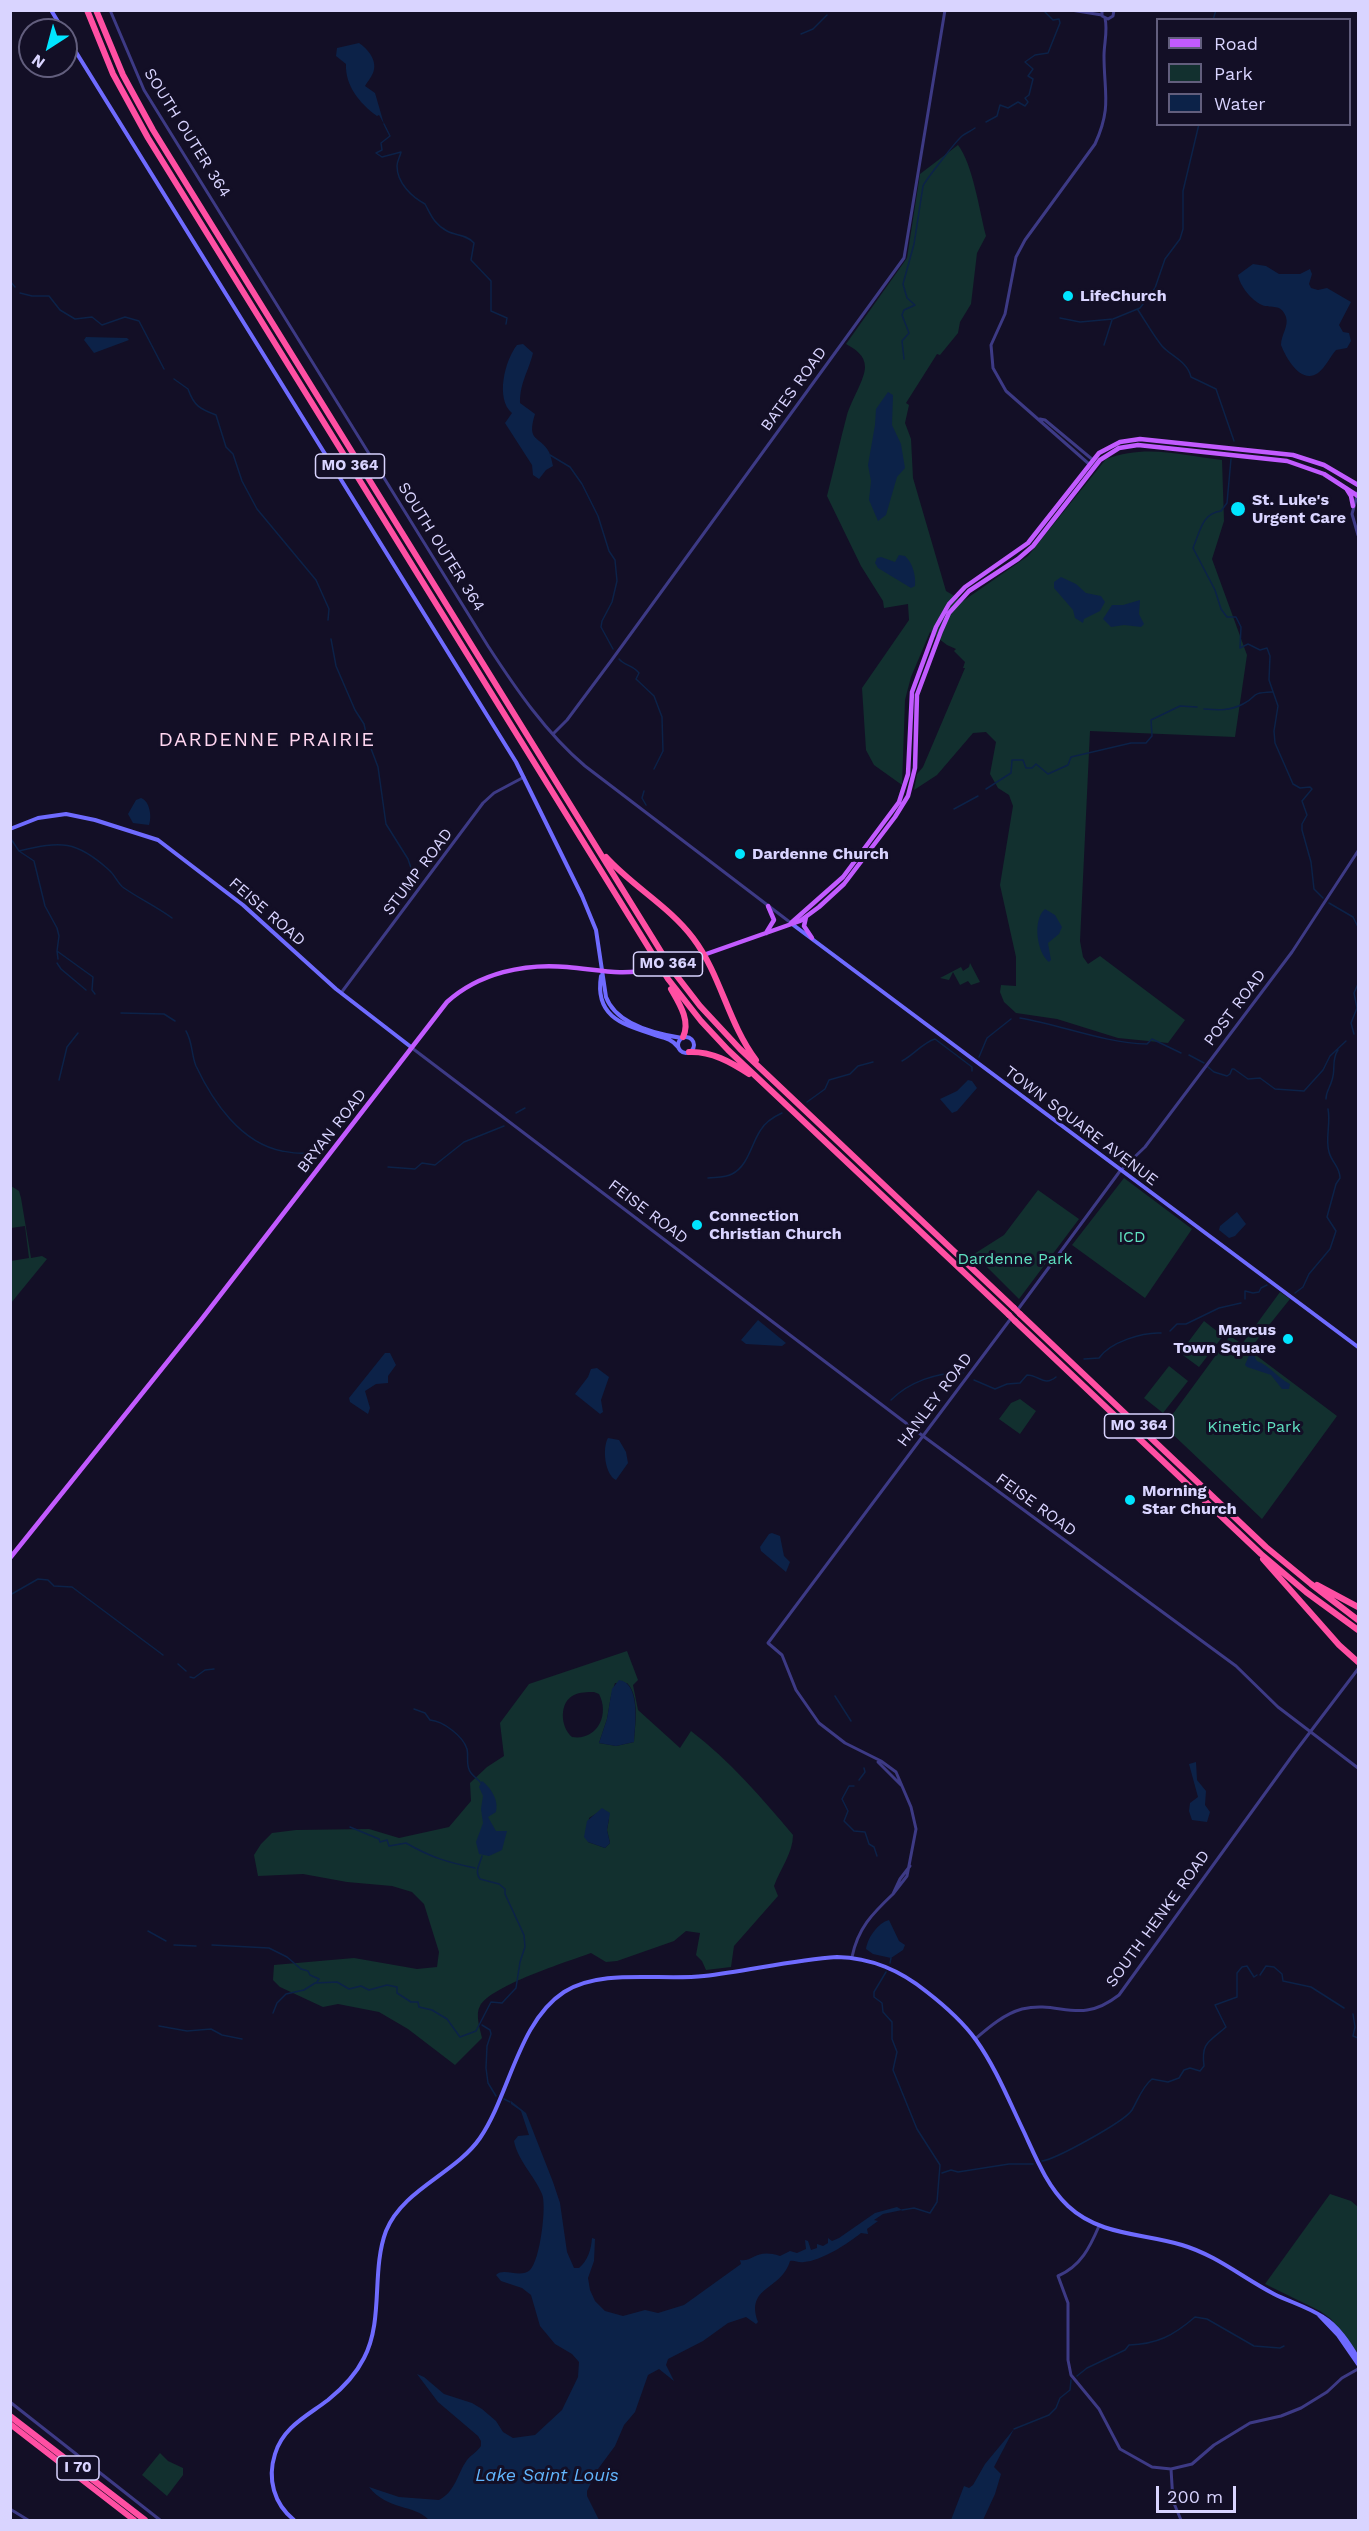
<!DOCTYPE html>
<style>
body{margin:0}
#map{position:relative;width:1369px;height:2531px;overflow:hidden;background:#130f26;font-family:"Work Sans",sans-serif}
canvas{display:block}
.frame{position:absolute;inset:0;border:12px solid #d9d4ff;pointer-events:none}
.legend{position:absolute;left:1156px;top:18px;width:195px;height:108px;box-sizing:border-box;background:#130f26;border:2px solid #625e7d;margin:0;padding:8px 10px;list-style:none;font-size:18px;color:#d9d4ff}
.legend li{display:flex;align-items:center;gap:12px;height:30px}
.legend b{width:30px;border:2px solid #625e7d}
.north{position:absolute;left:18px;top:18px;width:60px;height:60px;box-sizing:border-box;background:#130f26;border:2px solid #625e7d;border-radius:50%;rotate:216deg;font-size:16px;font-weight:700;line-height:24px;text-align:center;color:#d9d4ff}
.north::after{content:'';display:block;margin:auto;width:21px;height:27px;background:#00e5ff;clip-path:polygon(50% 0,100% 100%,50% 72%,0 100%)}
.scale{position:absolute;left:1156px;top:2486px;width:80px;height:27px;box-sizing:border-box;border:3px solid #d9d4ff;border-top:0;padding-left:8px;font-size:18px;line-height:21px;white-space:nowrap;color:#d9d4ff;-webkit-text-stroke:4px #130f26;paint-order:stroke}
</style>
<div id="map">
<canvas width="1369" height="2531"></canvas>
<div class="frame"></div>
<ul class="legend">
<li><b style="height:8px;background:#c25bff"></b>Road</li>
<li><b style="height:16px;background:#12302f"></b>Park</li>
<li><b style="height:16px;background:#0c2248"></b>Water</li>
</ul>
<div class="north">N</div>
<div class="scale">200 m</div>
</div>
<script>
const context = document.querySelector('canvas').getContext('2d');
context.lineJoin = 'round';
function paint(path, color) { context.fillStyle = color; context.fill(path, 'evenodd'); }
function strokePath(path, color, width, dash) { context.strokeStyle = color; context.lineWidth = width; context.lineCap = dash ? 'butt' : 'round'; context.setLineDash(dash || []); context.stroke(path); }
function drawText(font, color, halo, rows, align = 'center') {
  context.font = font + ' "Work Sans",sans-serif'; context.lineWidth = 6; context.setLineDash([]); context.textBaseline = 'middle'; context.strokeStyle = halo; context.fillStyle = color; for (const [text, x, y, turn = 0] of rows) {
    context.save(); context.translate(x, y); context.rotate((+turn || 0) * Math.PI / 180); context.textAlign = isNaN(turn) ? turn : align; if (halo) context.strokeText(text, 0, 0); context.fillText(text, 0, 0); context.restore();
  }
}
const green = new Path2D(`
 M958,145C973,165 979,209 986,236L977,253L971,304L960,322L958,333L940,355L937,354L906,403L909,405L905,423L911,439L913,478L946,591L963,601L1028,556L1106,459C1146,444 1181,455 1222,460L1224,521L1212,559L1247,655L1235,737L1090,731L1080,941L1083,957L1088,964L1100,956L1185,1020L1168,1043L1118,1038L1057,1019L1016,1013L1004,1002L1000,992L1001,985L1016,986V957L1000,885L1013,806L1009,795L998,788L990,774L996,742L986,732L973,733L937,775L914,790L917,774L923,767L965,668H963L965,662L954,651L956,649L947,645L930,632L911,677L905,700L902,785L874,765L866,750L862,688L909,620L908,604L884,608L883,601L861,566L827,496C834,469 840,441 847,415C851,401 865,379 865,367C865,355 855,349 846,344L907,258L920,174Z
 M970,963L980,982L971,985L968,981L960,985L953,972L949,980L940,978L961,967L963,971L969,967Z
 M1124,1178L1192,1229L1145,1298L1072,1245Z
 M11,1186L19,1191L21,1198L31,1258L42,1256L47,1259L11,1303V1261L29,1258L25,1226L11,1228Z
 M1038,1190L1079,1219L1019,1299L974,1254L1004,1235Z
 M1280,1292L1290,1299L1249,1350L1337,1416L1262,1519L1164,1426L1230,1336L1242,1344Z
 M1204,1321L1223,1336L1199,1367L1180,1353Z
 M1169,1366L1188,1381L1163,1413L1144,1398Z
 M1020,1399L1036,1411L1020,1434L999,1419L1011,1403Z
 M627,1651L638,1680L633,1685L638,1710L680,1748L691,1731C730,1761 761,1797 793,1835C793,1853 780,1869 774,1886L778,1896L734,1946L731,1967L706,1970L702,1961L696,1955L700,1933L686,1931L674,1941L617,1961L606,1962L591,1953C569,1961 490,1986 480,2006C475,2014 480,2029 482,2038L455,2065L408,2029L379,2012L338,2004L323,2007L280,1987L273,1980L274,1965L354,1958L417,1969L437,1967L439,1952L424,1904L412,1892L392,1886L347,1882L303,1874L258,1876L254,1855L261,1844L272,1833L296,1830L369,1829L399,1838L449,1827L471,1801L470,1783L487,1767L504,1756L500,1723L529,1684ZM615,1683H627C640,1696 635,1725 634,1742L616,1746L599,1743L607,1719L611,1696ZM594,1692L599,1694C610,1715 597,1741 572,1737C560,1727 559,1702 574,1695C580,1692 587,1692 594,1692ZM597,1813L609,1819L607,1830L610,1843L605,1848L588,1842L589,1818Z
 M1330,2194L1351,2201L1358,2207V2353L1331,2319L1320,2311L1265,2284Z
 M160,2453L168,2461L183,2468V2475L167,2496L142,2475Z`);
const water = new Path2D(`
 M359,43C368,49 378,61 373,73C371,78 367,82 365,86L375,93L384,124L379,115L377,116C359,103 345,85 346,64L336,56L337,48Z
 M1253,264L1266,266L1279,274H1300L1310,269L1312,274L1309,284L1311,288L1318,290L1327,288L1351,302L1339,325L1343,332L1349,333L1351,341L1347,348L1336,350C1330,357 1325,368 1318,373C1301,385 1286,358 1281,345C1281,335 1289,326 1286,317C1281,303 1272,309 1262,305C1251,300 1240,286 1238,275Z
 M86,337L127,338L129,340L94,353L84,340Z
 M523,344L533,353C528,373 520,382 520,403L535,414C526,443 540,435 549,452C551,456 552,462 553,466L546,470L539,479L533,475L532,465L505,423L512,413C495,399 505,360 517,345Z
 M888,392L893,395L892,425L901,444L905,468L897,477L886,515L878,521L869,500L871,481L868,465L875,425L876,409Z
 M899,555L905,556C913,563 916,576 915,586L911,588L878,568L875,563L877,558L881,557L895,562Z
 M1061,577L1076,584L1086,593L1101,596L1105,602L1100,611L1084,619L1083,623L1075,618L1073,610L1054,588V582Z
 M1140,600L1139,614L1144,624L1141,627L1124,625L1111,627L1103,619L1112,605H1123Z
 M141,798C150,801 152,817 149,825L133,823L128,814L136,800Z
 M1045,909L1055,915L1062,927L1059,934L1048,943L1051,960L1049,962C1037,953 1032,920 1045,909Z
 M968,1080L972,1081L977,1088L957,1111L952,1113L940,1099L957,1091Z
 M1237,1212L1246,1224L1235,1236L1229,1238L1219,1230L1220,1226Z
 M758,1320L786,1343L782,1346L746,1344L741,1340Z
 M385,1353H390L396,1365L388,1376V1383L376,1384L365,1391L370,1408L368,1414L350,1402L349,1398Z
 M1253,1354L1257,1361C1269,1365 1278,1378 1290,1384L1289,1389H1282L1271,1375L1247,1367L1245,1365L1249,1355Z
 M597,1368L609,1377L601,1400L603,1412L600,1414L575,1394L588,1377L591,1369Z
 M608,1438L619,1440L626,1452L628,1463L616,1480C605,1475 602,1448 608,1438Z
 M772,1533L780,1536L784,1556L790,1562L786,1572L761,1551L760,1547L769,1534Z
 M619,1680C641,1683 635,1725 634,1742L616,1746L599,1743L607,1719L612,1689Z
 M1196,1762L1197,1780L1206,1791L1205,1805L1210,1812L1207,1822L1192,1820L1189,1811L1190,1803L1198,1797L1189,1764Z
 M482,1781C491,1788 499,1800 496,1812L488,1817L496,1831H507L502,1850L489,1856L479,1854L476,1842L483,1823L481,1809L483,1796L479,1787Z
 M602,1808L610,1813L607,1830L610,1843L605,1848L588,1842L584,1837L587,1821Z
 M889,1920L899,1941L905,1945L903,1950L891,1958L873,1954L866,1949C868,1937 878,1923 889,1920Z
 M511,2101L526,2113L553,2182L560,2203L567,2252L574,2268H579C588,2260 591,2250 592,2238L595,2239L594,2261L588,2278L590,2290L595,2301L605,2311L623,2316L645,2310L658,2313L684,2305L741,2264L740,2260C754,2262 756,2248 780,2256L790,2251L797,2253L806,2249L805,2240L808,2241L811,2250L817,2248V2244L823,2246L828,2243V2238L832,2241L839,2238L875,2213L897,2207L902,2210L883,2214L874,2220L878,2221L867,2229L868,2234L861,2233C849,2243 821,2261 804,2262C798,2263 795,2260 790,2261C781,2291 745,2286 758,2322L756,2324L746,2317L728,2323L703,2341L668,2359L666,2365L674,2381L659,2369L648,2375L635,2412L624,2425L615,2446L598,2469L587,2491V2496L599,2520H429C414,2504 388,2511 369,2487L399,2497L439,2500C456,2491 457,2474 467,2460C471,2455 477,2452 481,2446V2441L478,2436L438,2402L417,2374L424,2377L444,2394L472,2403L482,2409L496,2421L503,2432L513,2438L535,2435L562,2410L578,2377L579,2362L572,2354L555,2344L540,2326L531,2295L522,2288L501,2281L496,2275C504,2267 520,2279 530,2270C540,2261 547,2205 542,2194C534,2175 518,2161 514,2141L518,2136L529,2135L521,2111L511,2104Z
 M1014,2429L994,2467L1001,2474L995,2494L983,2520H951L964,2486L969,2488L973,2485L985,2464Z`);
const stream = new Path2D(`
 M1213,20L1216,10
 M801,34L813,29L827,15
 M986,122L997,116L1000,105L1008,108L1018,102L1025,106L1028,102L1025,98L1029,95L1033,79L1028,76L1033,69L1025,62L1035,55L1048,53L1060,23L1059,19L1053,20L1045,12
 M384,124L390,136L381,143L382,150L376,153L382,157L401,152C400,157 397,161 397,166C397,183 412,197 425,204C431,215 434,224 447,231C456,236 466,234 474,243L471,260L491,281V311L507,318L506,324
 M10,281L15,287
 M20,293L32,296H49L60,310L75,319L92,317L102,325L125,317L139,321L164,369
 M1138,310C1146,322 1153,335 1162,346C1172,357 1187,361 1191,377L1216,389L1234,441
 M1060,318L1080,322L1113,319L1140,308L1155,288L1165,259L1180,239L1183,229V191L1199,124
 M1104,345L1112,320
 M904,359L902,341L909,333L902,315L904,310L915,305L907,298L903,284L914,244L923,186C925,181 956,141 962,136C966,133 971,131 975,128
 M174,379L188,389C194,406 200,409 216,415L226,447L233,454L242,481L257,509L316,580L329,609L328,620
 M550,455L570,467L582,484L598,516L609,551L615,560L617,581L612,602L602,621L601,627L613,649
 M1231,459L1227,503L1221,511C1202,513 1200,532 1193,548L1215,590L1221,609L1227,617H1236L1241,627L1240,648L1248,644L1260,650L1267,648L1270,656L1269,680L1278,706L1274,731L1275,743L1293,784L1300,788L1310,787L1312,789L1302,801L1307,815L1302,824V830L1311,862L1314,889L1323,898
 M331,639L336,666L355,710L364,724L367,738L378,767L386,824L408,859L414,877L410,889
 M619,659C625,666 633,665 639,673L636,679L654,696L662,717L663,751L654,769
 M1204,709C1218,710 1230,711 1243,704C1259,696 1248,693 1272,692
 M986,789L1011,773L1012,760H1023L1026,768H1032L1036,764L1048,774L1068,765L1071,757L1131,743H1146L1152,736L1151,720L1180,706L1197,707
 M644,791L642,798L646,805
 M954,809L978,796
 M11,839L19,851L34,861L45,906L57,928L59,936L57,951L93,977L92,990L95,994
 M19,851C61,841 76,840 109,870C115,875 118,884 124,888C140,899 157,907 172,918
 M1329,903L1353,917L1358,927
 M57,951L58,959
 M57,963L61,969L86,990
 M121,1013L164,1014L175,1021
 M1020,1018C1062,1025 1104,1043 1147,1044L1152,1039L1181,1053
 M186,1031C193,1043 191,1054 196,1066C213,1102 241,1143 282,1151C288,1152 298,1154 305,1153C311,1153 316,1149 322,1149
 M1354,1034L1351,1023L1357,1008L1354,993L1358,984
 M1189,1055L1204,1063
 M979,1057L987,1038L1011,1019
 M902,1061C914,1055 922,1043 935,1039L972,1067V1071
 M1208,1067L1214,1072L1227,1076L1230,1074L1232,1069H1234L1248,1079L1260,1078L1275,1089L1304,1091L1323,1070L1330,1056L1346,1041
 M59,1080L67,1047L78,1033
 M1326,1099C1326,1091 1330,1088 1332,1080C1336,1069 1331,1060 1338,1050
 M807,1102L825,1089L829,1080L850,1074L858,1066L873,1062
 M516,1113L525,1108
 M388,1167L415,1169L422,1163L435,1165L464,1142L504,1126
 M708,1178C716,1177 725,1178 732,1174C748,1166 751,1145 760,1131C765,1122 773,1117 782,1113
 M1295,1293L1303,1287L1309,1274L1330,1249L1336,1231L1327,1217L1336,1184L1340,1178C1340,1167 1332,1163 1329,1152C1325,1138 1331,1124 1328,1109
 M1245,1299V1291L1253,1293L1259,1292L1261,1288L1267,1285
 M1170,1331L1177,1324H1186L1219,1308L1241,1303
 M1084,1359L1099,1358C1110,1342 1143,1332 1161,1333
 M974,1380L995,1389L1007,1384L1020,1383L1027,1375C1039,1375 1044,1387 1056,1377
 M891,1400C909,1382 937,1372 963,1373
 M10,1595L38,1579L48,1580L54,1586L72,1587L163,1655
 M178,1664L186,1671
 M190,1677L194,1678L205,1670L214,1669
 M835,1696L851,1721
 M414,1709L425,1713L430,1720C443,1721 463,1736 467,1749C469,1757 465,1766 471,1773C474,1777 478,1779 481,1783
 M859,1780L865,1772L864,1768
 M854,1786H849L842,1799L848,1811L844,1821L854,1831L865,1832L869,1844L874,1847L877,1856
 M350,1827L379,1839L380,1842L387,1840L389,1846L406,1843C432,1858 447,1862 475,1868
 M148,1931L166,1941
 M174,1945L196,1946
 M212,1945L269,1948L287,1957L301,1969L308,1971L310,1975L319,1979L317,1982
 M890,1963L891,1958
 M886,1972L874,1992V1997L882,2003L883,2012L892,2022V2039L897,2052L893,2070L917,2129L940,2165L937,2202L930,2213L914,2208L902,2210
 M1260,1975L1266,1966L1274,1967L1282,1974L1283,1981L1311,1987L1344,2008
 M273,2013L277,2003L286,1994L304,1990L315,1983L337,1982L349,1989L361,1986L369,1990L387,1985L397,1987V1993L411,2002H418L419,2007L432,2010L447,2019L460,2037L476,2031L491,2002L502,2003L516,1988L520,1962L525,1947L524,1935L505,1894V1889L499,1884L480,1879C474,1871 480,1864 482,1856
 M1353,2014L1355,2027L1353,2036L1358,2038
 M482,2025L490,2030L491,2034L487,2046L486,2068L488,2083L496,2096
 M159,2026L187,2031L211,2029L222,2035L242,2039
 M504,2099L510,2102
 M1042,2161C1056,2159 1124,2122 1132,2110C1138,2100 1142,2087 1152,2079L1168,2082L1179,2078L1184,2070L1190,2068L1200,2071L1204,2066C1201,2042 1209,2042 1226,2027L1215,2005L1237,1997V1973L1242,1967L1247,1966L1254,1977L1257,1975
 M942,2173L951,2170L958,2172L1009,2164H1033
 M1077,2376L1087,2368L1125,2350L1129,2345C1157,2344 1173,2336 1195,2317L1207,2319L1254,2346L1280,2348L1284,2346
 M1014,2429L1049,2415L1056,2408L1060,2398L1070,2390L1071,2380`);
const tertiary = new Path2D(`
 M110,10L144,90L488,646C516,689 546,733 585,766L791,923
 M1071,10L1102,15
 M1102,10V16L1108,19L1113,16L1114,10
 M1040,419L1045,420L1093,460
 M1089,464L1006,391L993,368L991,345L1005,314L1016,257L1025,240L1095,144C1112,107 1104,93 1104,56C1104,43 1108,31 1105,18
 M1358,492L1352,514L1358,535
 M553,734L567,720L611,661L904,258L945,10
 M341,993L483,803L494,793L524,777
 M412,1048L923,1436L1236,1666L1278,1707L1358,1768
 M1016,1312L1120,1171L1145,1147L1292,952L1358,851
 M878,1762L901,1785
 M910,1866L900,1879L893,1894L907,1876L916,1829L911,1807L896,1772L881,1761L845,1743L819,1723L796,1690L782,1655L768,1643L1012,1317
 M852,1957C858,1928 872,1914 893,1894
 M975,2039C989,2027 1004,2014 1022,2009C1061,2000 1079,2026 1119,1995L1295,1752L1358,1669
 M1099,2226C1090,2247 1081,2266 1058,2276L1068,2303V2360L1071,2375L1099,2409L1120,2449L1152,2467L1171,2469L1192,2464L1214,2445L1250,2423L1281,2416L1301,2408L1327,2392L1342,2378L1358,2369
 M10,2402L160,2520
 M1171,2469L1173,2501L1181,2520
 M10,2509L28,2520`);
const secondary = new Path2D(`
 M51,10L63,30
 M66,36L516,762L582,896L596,930L606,997C616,1024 656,1034 682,1038
 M10,829L38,818L66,814L95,820L158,840L243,905L336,989L411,1047
 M792,924L1358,1347
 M601,976C594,1019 626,1025 658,1036C666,1038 673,1040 678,1047
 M678 1045a8 8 0 1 1 16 0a8 8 0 1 1-16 0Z
 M1319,2315L1338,2335L1358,2364
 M294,2520C274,2504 267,2479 275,2454C283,2427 307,2416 328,2400C343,2388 356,2374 364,2358C384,2320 371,2271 386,2231C403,2189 455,2174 480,2138C510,2094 518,2022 564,1992C601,1968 661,1981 704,1976C748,1971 792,1960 837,1957C872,1958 900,1970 927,1992C945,2006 963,2022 976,2040C996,2068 1009,2101 1024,2132C1036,2158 1047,2186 1068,2206C1100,2236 1143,2233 1182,2245C1216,2255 1243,2278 1274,2294C1290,2302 1308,2307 1323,2317C1338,2326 1349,2343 1358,2358`);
const primary = new Path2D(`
 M1346,488L1351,496L1353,506
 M806,917L804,926L812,938
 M791,923L843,877L899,802L908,774L912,692L936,627L949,604L965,587L1028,543L1099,453L1120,442L1140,439L1293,455L1324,465L1358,485
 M766,933L774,920L768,906
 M675,965L800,921L819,907L844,884L895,817L908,796L915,768L917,695L941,631L949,613L969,591L1018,559L1033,546L1100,460L1119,448L1138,445L1287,461L1324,474L1358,496
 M10,1558L201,1320L447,1002C479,973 525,963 567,967C601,970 619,976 654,969`);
const motorway = new Path2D(`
 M87,10L113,74L148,138L668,979L701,1021L728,1050L1009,1315
 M96,10L123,75L153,130L673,971L700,1006L740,1049L1014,1308
 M606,857C632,886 670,907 693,938C721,975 728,1023 756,1060
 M671,989C679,1003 691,1021 683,1037
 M689,1052C711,1051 731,1062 749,1074
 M1020,1314L1266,1547L1311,1584L1358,1620
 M1015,1321L1261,1554L1306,1592L1358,1630
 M1263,1559L1339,1645L1358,1662
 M1317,1585L1358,1607
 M10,2416L145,2520
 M10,2424L134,2520`);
const primaryBridge = new Path2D(`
 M654,969L675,965`);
const motorwayBridge = new Path2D(`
 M1014,1308L1020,1314
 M1009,1315L1015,1321`);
const markers = [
 [1068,296,6,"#00e5ff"],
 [1238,509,8,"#00e5ff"],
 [740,854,6,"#00e5ff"],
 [697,1225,6,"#00e5ff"],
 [1288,1339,6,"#00e5ff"],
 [1130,1500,6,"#00e5ff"]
];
const shields = [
 [350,466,69],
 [668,964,69],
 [1139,1426,69],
 [78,2468,42]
];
const shieldNames = [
 ["MO 364",350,466],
 ["MO 364",668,964],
 ["MO 364",1139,1426],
 ["I 70",78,2468]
];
const streetNames = [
 ["SOUTH OUTER 364",187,133,58],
 ["BATES ROAD",794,389,-54],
 ["SOUTH OUTER 364",441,547,58],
 ["STUMP ROAD",418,872,-53],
 ["FEISE ROAD",267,912,41],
 ["POST ROAD",1235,1008,-53],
 ["TOWN SQUARE AVENUE",1081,1126,37],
 ["BRYAN ROAD",332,1131,-52],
 ["FEISE ROAD",648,1212,37],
 ["HANLEY ROAD",935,1400,-53],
 ["FEISE ROAD",1036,1505,36],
 ["SOUTH HENKE ROAD",1158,1919,-54]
];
const poiNames = [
 ["LifeChurch",1080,296],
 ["St. Luke's",1252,500],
 ["Urgent Care",1252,518],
 ["Dardenne Church",752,854],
 ["Connection",709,1216],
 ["Christian Church",709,1234],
 ["Marcus",1276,1330,"right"],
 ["Town Square",1276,1348,"right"],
 ["Morning",1142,1491],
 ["Star Church",1142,1509]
];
const parkNames = [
 ["ICD",1132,1237],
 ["Dardenne Park",1015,1259],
 ["Kinetic Park",1254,1427]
];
const waterNames = [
 ["Lake Saint Louis",547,2476]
];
const quarterNames = [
 ["DARDENNE PRAIRIE",267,740]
];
paint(green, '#12302f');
paint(water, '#0c2248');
strokePath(stream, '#0c2248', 1.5);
strokePath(tertiary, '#3d3a85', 3);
strokePath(secondary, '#6f6bff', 4);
strokePath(primary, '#c25bff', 4.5);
strokePath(motorway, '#ff4fa3', 6);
strokePath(primaryBridge, '#c25bff', 4.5);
strokePath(motorwayBridge, '#ff4fa3', 6);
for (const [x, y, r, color] of markers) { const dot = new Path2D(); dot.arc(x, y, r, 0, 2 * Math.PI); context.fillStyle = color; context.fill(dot); strokePath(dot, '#130f26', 2); }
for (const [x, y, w] of shields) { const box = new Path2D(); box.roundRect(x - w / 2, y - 12, w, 24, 4.5); context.fillStyle = '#130f26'; context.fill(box); strokePath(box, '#d9d4ff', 1.5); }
drawText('bold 15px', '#d9d4ff', null, shieldNames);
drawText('16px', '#d9d4ff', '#130f26', streetNames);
drawText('bold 16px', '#d9d4ff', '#130f26', poiNames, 'left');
drawText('16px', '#5fe0c0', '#130f26', parkNames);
drawText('italic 18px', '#62b6ff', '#130f26', waterNames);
context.letterSpacing = '1.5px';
drawText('20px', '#ffd6f0', '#130f26', quarterNames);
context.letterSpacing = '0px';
</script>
